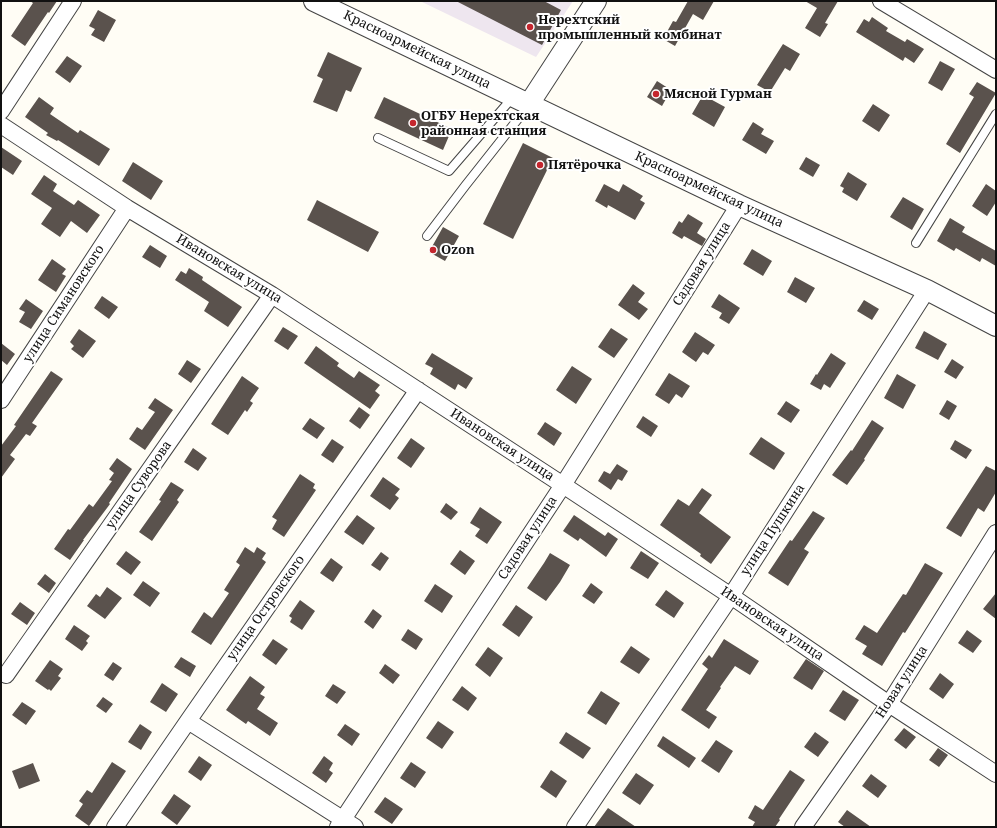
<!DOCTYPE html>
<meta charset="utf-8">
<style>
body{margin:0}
#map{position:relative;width:997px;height:828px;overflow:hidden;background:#fffdf5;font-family:"Noto Serif",serif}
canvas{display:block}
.frame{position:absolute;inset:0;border:2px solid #111;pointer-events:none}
</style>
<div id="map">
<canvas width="997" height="828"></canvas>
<div class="frame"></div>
</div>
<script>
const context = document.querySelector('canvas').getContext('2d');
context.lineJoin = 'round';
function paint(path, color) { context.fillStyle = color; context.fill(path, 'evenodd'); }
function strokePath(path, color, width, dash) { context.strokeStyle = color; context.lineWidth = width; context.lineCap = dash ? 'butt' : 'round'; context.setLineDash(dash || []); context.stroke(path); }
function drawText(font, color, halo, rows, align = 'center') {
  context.font = font + ' "Noto Serif",serif'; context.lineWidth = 4; context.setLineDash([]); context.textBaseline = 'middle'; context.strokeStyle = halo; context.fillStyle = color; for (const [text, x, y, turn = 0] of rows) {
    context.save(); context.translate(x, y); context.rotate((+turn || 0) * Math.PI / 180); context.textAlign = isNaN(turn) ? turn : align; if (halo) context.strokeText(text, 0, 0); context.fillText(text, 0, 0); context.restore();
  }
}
const industrial = new Path2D(`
 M420,1H573L536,57Z`);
const building = new Path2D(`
 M30,1H57L49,13L48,12L25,46L11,36L33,3Z
 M456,1H544L561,10L542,45Z
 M688,1H714L703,20L693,14L675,46L663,39L673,21L676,22Z
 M805,1H838L825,23L828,24L820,37L805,28L817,8Z
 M98,10L116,20L104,42L91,35L95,29L89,26Z
 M872,17L888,28L886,31L905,42L907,39L924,49L914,63L905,57L903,61L856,32L864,19L869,22Z
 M783,44L800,54L790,71L785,68L770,92L757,85Z
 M328,52L362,68L351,92L346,90L337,112L313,102L323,79L317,76Z
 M67,56L82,66L70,83L55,72Z
 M940,61L955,69L942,91L928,83Z
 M657,81L671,90L662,106L647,97Z
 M977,82L996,93L960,153L946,144L974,97L969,94Z
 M703,95L725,107L714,127L692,114Z
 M39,97L54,108L50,114L78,133L80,130L110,149L99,166L58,140L57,141L46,135L48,133L25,117Z
 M384,97L452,129L443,150L374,118Z
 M873,104L890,115L879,132L862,121Z
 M753,122L764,129L761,134L774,141L766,154L742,140Z
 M523,143L553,158L513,239L483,224Z
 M1,147L22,161L13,175L1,167Z
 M806,157L820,165L813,177L799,169Z
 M133,162L163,181L151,200L122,181Z
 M848,172L867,184L857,201L842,192L844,188L840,186Z
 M44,175L57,184L53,191L74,205L78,200L100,215L87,233L71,221L60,237L41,224L52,208L31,194Z
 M604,184L619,192L623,184L643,196L640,200L645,203L635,220L608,205L607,208L595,201Z
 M986,184L996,191V202L987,216L972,206Z
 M903,197L924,209L912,230L890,217Z
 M317,200L379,232L368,252L307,220Z
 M688,214L703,223L697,233L706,239L702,246L684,236L682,239L672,233L679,221L682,223Z
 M950,218L965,227L962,232L996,251V266L982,258L980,262L956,248L954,251L937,241Z
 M443,227L459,236L445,261L429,252Z
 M150,245L167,256L160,268L142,257Z
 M752,249L772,261L763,276L743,264Z
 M52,259L66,269L62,274L66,276L56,292L38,280Z
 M189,268L203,277L202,280L242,307L228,327L204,311L209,302L175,280L181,271L186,274Z
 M795,277L815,288L806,303L787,292Z
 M633,284L645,293L638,302L648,309L639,320L618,305Z
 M719,294L740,308L729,324L719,318L722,313L711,307Z
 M102,296L118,307L109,319L94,308Z
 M26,299L43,311L31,329L19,322L25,312L19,309Z
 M864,300L879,309L872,320L857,311Z
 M283,327L298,336L288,350L274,341Z
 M611,328L628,339L614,358L598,347Z
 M79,329L96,341L83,358L71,349L74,346L70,342Z
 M924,331L947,344L938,360L915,348Z
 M695,332L715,345L708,355L703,352L696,362L682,352Z
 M1,343L15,354L7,365L1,360Z
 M316,346L339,363L337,366L354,378L359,371L380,385L375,391L380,395L370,409L304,363Z
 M432,353L473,378L466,389L458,384L455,390L430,374L433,368L425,364Z
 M831,353L846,363L830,388L824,384L821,390L810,384L816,374L817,375Z
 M952,359L964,367L956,379L944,372Z
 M187,360L201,369L191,383L178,374Z
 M572,366L592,379L576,404L556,390Z
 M51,371L63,379L32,423L37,426L30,436L26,434L10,455L15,459L1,478V446L16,426L14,425Z
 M669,373L690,386L682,398L676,394L669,404L655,395Z
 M897,374L916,385L903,409L884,398Z
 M242,376L259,388L250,401L253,403L247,412L245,410L228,435L211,424Z
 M155,398L173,410L145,450L129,439L137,427L142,430L155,412L148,408Z
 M947,400L957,406L949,420L939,414Z
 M786,401L800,410L791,423L777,414Z
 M359,407L370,415L360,429L349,421Z
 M643,416L658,426L651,437L636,427Z
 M310,418L325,428L317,439L302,429Z
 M872,420L884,428L864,459L865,460L847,485L832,475L851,450L852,451Z
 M545,422L562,433L554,446L537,434Z
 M761,437L785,453L774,470L749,454Z
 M411,438L425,448L411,468L397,458Z
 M332,439L344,447L333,463L321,455Z
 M955,440L972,450L966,459L950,449Z
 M193,448L207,458L198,471L184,462Z
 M117,458L132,469L109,503L110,504L83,540H84L70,560L54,549L68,529L70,530L89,504L93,507L112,481L109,480L114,473L109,469Z
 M617,464L628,471L622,481L618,479L611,490L598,481L604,471L610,474Z
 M986,466L996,471V492L984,512L978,508L961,537L946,528Z
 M300,474L315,484L313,488L316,490L284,537L272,529L277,520L272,517Z
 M383,477L400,489L395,495L399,498L390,510L370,496Z
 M171,482L184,490L177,500L179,502L152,541L139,532L161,501L159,500Z
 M702,488L712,495L699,513L731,537L711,564L700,556L701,554L660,525L678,499L689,506Z
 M446,503L458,512L451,520L440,512Z
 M480,507L502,522L487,544L475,536L480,529L470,523Z
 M813,511L825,518L804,549L809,552L788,586L768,573L790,540L792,541Z
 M357,515L375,528L363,545L344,532Z
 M574,515L605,536L608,532L618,539L606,557L580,538L578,541L563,531Z
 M245,547L254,553L257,547L266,553L262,559L266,562L211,645L191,632L204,612L212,618L229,593L224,590L240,565L236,562Z
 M460,550L475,561L465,575L450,564Z
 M126,551L141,562L131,575L116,564Z
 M641,551L659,563L648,579L630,568Z
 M381,552L389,558L380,571L371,565Z
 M550,553L570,565L560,582L546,601L527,588L544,563Z
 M331,558L343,567L333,582L320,573Z
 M925,563L943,573L905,633L903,632L882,666L862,654L867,646L855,639L864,625L877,633L903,594L906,595Z
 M45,574L56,583L49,593L37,584Z
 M143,581L160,593L150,607L133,595Z
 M591,583L603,592L594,604L582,596Z
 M435,584L453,596L442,613L424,601Z
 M107,587L122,598L105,619L87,606L96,594L100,597Z
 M666,590L684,603L674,618L655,605Z
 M996,593V619L983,609Z
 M300,600L315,611L302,630L290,622L292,618L289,616Z
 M20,602L35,613L27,625L11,614Z
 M516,605L533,617L519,637L502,625Z
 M373,609L382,616L373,629L364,622Z
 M74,625L90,636L86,641L88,643L82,651L65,639Z
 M408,629L423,639L416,650L401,640Z
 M967,630L982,641L973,653L958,643Z
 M273,639L288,649L276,665L262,655Z
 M724,639L759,661L750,675L735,666L720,687L721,688L706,710L717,717L709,729L681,710L708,669L702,664L709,655L712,658Z
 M631,646L650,659L639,674L620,662Z
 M488,647L503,658L490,677L475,665Z
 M181,657L196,666L190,677L174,667Z
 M806,659L824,671L812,690L793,678Z
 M50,660L63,669L58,676L61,678L51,691L49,689L48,690L35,681Z
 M113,662L122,668L113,681L104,675Z
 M385,664L400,675L393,684L379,673Z
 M940,673L954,684L943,699L929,689Z
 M250,676L265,687L260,694L265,697L257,709L278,723L270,736L248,721L246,724L226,710Z
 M162,683L178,694L166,712L150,702Z
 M333,684L346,692L337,704L325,696Z
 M462,686L477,698L468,711L452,700Z
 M843,690L859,700L845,721L829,711Z
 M601,691L620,703L606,725L587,713Z
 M103,697L113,704L106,713L96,706Z
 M22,702L36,711L26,725L12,715Z
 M438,721L454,732L442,749L426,738Z
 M140,724L152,732L141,750L128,742Z
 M345,724L360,734L352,746L337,735Z
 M904,728L916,737L906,749L894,740Z
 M566,732L591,748L583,759L559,743Z
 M815,732L829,742L818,757L804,747Z
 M663,736L696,758L689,768L657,746Z
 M716,740L733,751L719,773L701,761Z
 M938,748L948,755L939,767L929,760Z
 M199,756L212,765L201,781L188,772Z
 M324,756L333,763L329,770L333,773L326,783L312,773Z
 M112,762L126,771L89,826L75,816L83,804L79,801L87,790L92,793Z
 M411,762L426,772L415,788L400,778Z
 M33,763L40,781L19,789L12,771Z
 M551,770L567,781L556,798L540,787Z
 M790,770L805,780L779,819L780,820L775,827H752L755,822L748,818L755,805L763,810Z
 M636,773L654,785L640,805L622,793Z
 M871,774L887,786L878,798L862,786Z
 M174,794L191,806L177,825L161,813Z
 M385,797L403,809L392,824L374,812Z
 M608,808L636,827H594Z
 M847,810L871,827H845L838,822Z`);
const service = new Path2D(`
 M378,138L449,171L513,97
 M427,236L465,186L529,105
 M916,243L996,114`);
const minor = new Path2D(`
 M881,1L996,70
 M1,111L73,1
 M1,125L127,208L272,295L563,485L731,596L889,704L996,774
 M1,400L127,208
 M6,675L272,295
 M188,721L355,827
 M115,827L188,721L418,390
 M338,827L563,485L739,205
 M575,827L731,596L927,290
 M803,827L889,704L996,533`);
const tertiary = new Path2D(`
 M314,1L739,205L927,290L996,326
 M529,104L596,1`);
const markers = [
 [530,27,4,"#c4262e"],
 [656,94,4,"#c4262e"],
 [413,123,4,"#c4262e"],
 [540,165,4,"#c4262e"],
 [433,250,4,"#c4262e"]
];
const poiNames = [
 ["Нерехтский",538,20],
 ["промышленный комбинат",538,35],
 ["Мясной Гурман",664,94],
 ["ОГБУ Нерехтская",421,116],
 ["районная станция",421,131],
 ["Пятёрочка",548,165],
 ["Ozon",441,250]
];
const streetNames = [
 ["Красноармейская улица",417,50,26],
 ["Красноармейская улица",709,190,25],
 ["Садовая улица",702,264,-58],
 ["Ивановская улица",229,269,31],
 ["улица Симановского",64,304,-57],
 ["Ивановская улица",502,445,33],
 ["улица Суворова",139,485,-55],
 ["улица Пушкина",773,530,-57],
 ["Садовая улица",528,538,-57],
 ["улица Островского",266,608,-55],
 ["Ивановская улица",772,624,34],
 ["Новая улица",902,682,-57]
];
paint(industrial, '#eee6ef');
paint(building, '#5a524d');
strokePath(service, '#444', 10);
strokePath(minor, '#444', 18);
strokePath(tertiary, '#444', 22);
strokePath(service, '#fff', 8);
strokePath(minor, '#fff', 16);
strokePath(tertiary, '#fff', 20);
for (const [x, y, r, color] of markers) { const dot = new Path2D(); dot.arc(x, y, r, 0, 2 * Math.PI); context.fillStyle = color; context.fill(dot); strokePath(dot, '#fff', 1.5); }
drawText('bold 13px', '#111', '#fff', poiNames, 'left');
drawText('13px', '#111', '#fff', streetNames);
</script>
